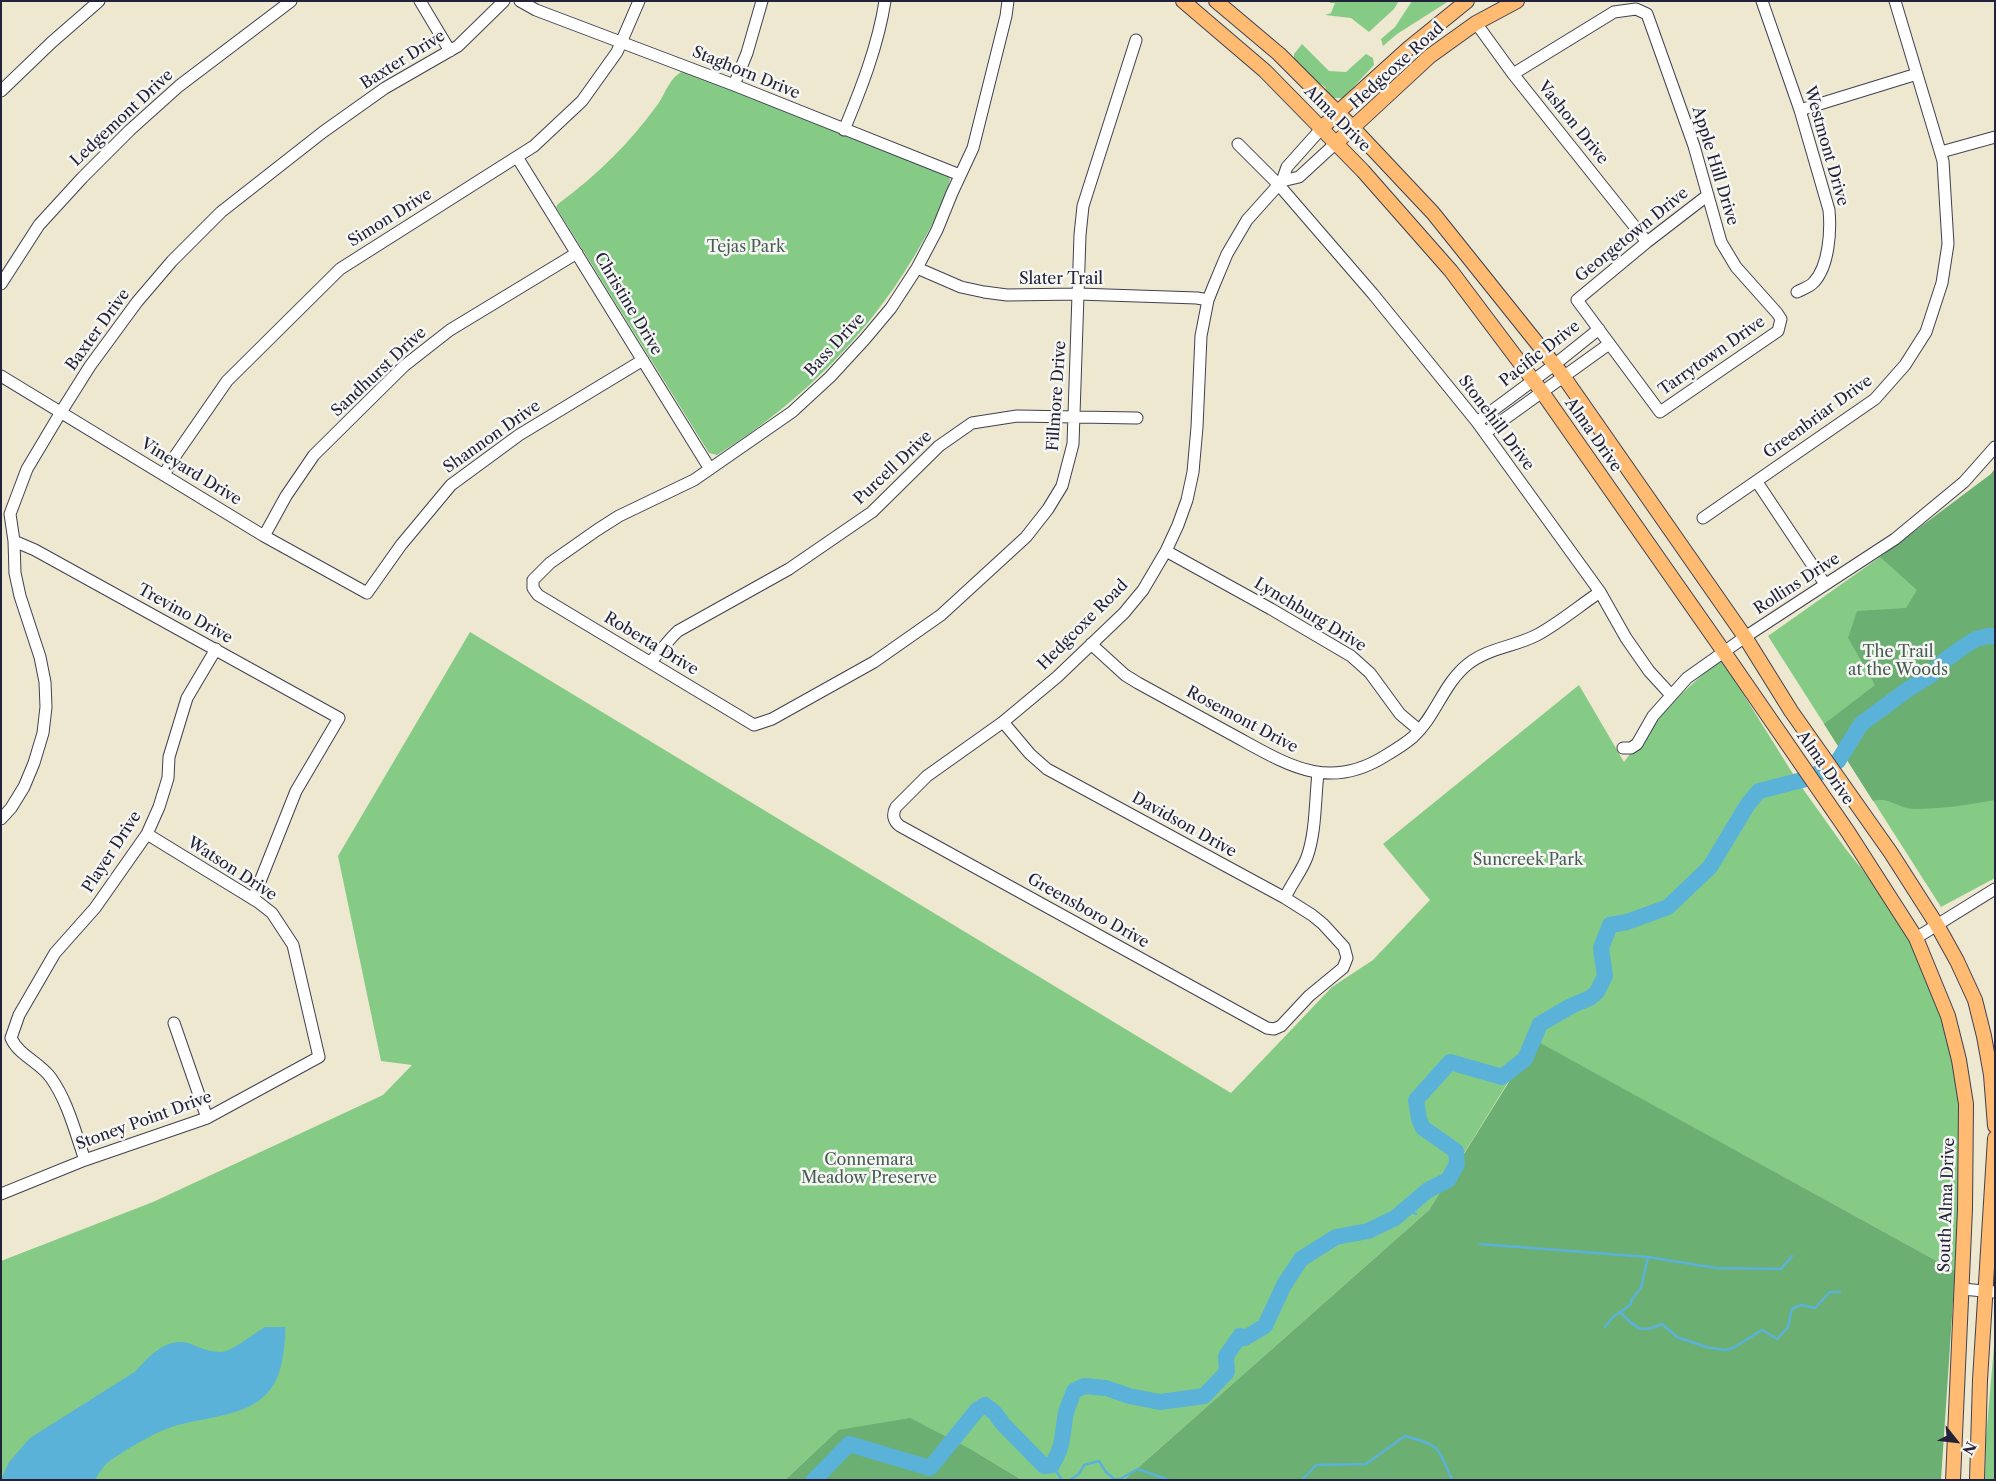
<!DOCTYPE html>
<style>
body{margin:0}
#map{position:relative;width:1996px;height:1481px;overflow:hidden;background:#ede8cf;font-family:"Libre Caslon Text",serif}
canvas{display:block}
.frame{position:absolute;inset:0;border:2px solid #22223b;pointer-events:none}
.north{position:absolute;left:1931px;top:1416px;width:50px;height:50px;-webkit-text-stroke:4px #f6f6f2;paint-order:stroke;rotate:119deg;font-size:14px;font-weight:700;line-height:20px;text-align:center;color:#22223b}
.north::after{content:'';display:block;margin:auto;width:18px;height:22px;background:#22223b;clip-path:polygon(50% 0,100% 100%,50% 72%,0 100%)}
</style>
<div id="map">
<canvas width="1996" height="1481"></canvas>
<div class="frame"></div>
<div class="north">N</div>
</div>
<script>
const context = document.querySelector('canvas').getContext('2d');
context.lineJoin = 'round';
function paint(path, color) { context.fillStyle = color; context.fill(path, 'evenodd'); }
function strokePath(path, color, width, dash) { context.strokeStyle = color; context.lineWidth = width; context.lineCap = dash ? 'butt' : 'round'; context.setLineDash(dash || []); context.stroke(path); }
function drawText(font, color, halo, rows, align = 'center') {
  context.font = font + ' "Libre Caslon Text",serif'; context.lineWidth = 5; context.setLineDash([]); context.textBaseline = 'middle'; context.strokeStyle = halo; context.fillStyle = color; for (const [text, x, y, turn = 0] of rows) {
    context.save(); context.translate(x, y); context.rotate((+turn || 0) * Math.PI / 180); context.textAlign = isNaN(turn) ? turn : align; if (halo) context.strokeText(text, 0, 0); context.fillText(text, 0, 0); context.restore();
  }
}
const green = new Path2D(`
 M1329,1H1399L1394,9L1369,32L1351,18L1325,15L1331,13L1335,3H1330Z
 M1412,1H1449L1397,34L1383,46L1381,39L1395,27Z
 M1302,44L1329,71L1346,72L1366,54L1373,58L1374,65L1343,98H1333L1325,91L1326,88L1321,84L1320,86L1294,62V54Z
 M683,71L946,173L950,179C947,200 933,223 923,241C874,329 803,402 717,455L709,453L556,207L558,204C597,175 630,143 658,104C666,92 670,77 683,71Z
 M1995,469V878L1941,907L1768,636L1921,528L1991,474Z
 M470,632L1231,1093L1332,987L1373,960L1430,900L1383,844L1579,685L1624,762C1654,723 1681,689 1722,660L1798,782L1845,848L1861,868L1896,914L1914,941L1941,1003L1960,1096L1961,1129L1955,1271L1534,1040L1429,1210L1124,1480H1022L974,1451L838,1430L785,1480H1V1261L153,1202L383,1095L412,1065L381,1061L338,856Z
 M1995,1335V1480H1985L1986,1438Z`);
const forest = new Path2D(`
 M1995,469V800C1968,805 1941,809 1914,809C1898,809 1889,796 1873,801L1824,724L1875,685L1848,638L1857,611L1906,608L1917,590L1880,557L1991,474Z
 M1535,1040L1955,1271L1941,1480H1124L1429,1210Z
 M910,1418L974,1451L1022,1480H785L838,1430Z`);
const water = new Path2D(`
 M265,1327H285C286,1339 284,1349 282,1361C271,1422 211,1412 166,1429C154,1433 115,1456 106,1464C102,1468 98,1475 95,1480H1L9,1462L30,1438L136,1371C150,1355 168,1336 191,1344C200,1348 210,1352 221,1352C233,1351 253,1334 265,1327Z`);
const stream = new Path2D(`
 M1406,1209L1416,1214
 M1480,1244L1648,1257L1716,1268L1781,1269L1792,1256
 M1621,1313C1636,1328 1640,1334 1662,1324L1677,1337L1706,1347L1724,1350L1733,1348L1762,1330L1777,1339L1788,1327L1792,1309L1801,1305L1815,1308L1830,1292H1840
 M1605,1327L1613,1317L1630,1305L1632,1299L1641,1288L1648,1257
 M1052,1465L1062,1480
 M1070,1480L1079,1474L1084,1465L1099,1461L1106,1472L1114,1479H1120L1138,1469L1169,1480
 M1302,1480L1316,1465L1366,1464L1405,1436C1441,1446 1437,1446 1452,1480`);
const river = new Path2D(`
 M814,1480L849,1444L930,1468L977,1410L985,1405L995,1413L1003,1424L1044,1466L1052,1465C1063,1446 1062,1439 1065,1418C1066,1409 1071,1400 1074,1391L1084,1386L1106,1388L1129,1396L1160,1402L1204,1396L1227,1372L1226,1356L1240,1336L1245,1338L1265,1326L1284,1285L1301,1259L1336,1237L1368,1231L1395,1218L1428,1190L1448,1180L1457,1164L1456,1151L1423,1128L1419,1119L1416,1100L1450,1062L1502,1077L1525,1059L1540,1024L1571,1006L1590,998L1597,992L1605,976L1601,948L1610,925L1627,922L1668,907L1710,867L1748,804L1759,791L1802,780L1819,773L1838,761L1861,724L1907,690L1931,675L1944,661L1963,647L1976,639L1988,636H1995`);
const minor = new Path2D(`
 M420,1L450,51
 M520,1L536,10L734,85L960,175
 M1008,1L1006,16L973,148L952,193L937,230L917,268L891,308L865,339L830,377L792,412L694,480L619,516L597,530L550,563L533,580V588L538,595L754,725L772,719L874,662L941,615L1026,537L1048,509L1062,486L1073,444L1080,235L1083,206L1136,40
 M1762,1L1800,110L1829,210C1831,231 1829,266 1814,282C1810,287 1802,289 1797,292
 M1476,23L1513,74L1647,242
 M1513,74L1614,12L1636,9L1647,14L1694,146L1721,242L1736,267L1777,313L1781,319L1778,331L1660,412L1577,300L1647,242L1708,195
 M734,85L747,53L762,1
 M1,91L52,42L99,1
 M1800,110L1917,74
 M844,130C861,89 878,46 885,1
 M1238,144L1278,184L1373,294L1477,422L1600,592L1626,638L1649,671L1671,695
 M1941,152L1995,137
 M517,157L710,469
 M1282,181L1299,177L1336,143
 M917,268L961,287L984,292L1007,295L1078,294L1197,298L1208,300
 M1,284L39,225L82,178L130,130L179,86L291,1
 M1,376L264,536L367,593L401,545L451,485L519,435L643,360
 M1477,422L1554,365L1599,329
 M1485,433L1609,344
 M164,475L173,459L227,381L340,269L534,146L582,101L617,52L639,1
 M1757,482L1825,584
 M1703,518L1875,399L1905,365L1926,332L1942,283L1948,244L1943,161L1895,1
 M264,536L286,496L314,455L404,366L450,330L577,253
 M14,541L35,550L339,718L296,791L253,899
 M1166,551L1271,609L1351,656L1370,673L1400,714L1419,730
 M1091,644L1125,675L1138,683C1169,700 1200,717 1231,734C1285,763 1326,793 1385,756C1395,750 1405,744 1413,737C1436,716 1443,684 1468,664C1488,648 1514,647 1537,635C1559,623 1579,606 1600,592
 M650,662C661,652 667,641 678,631L789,569L872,512L939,446L972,423L1017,416L1137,418
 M1003,722L1030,754L1047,769L1285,898L1312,915L1323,924L1344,947L1347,958L1343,968L1309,996L1281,1026L1274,1029L1267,1028L900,826C893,821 892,814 896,807L927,776L1003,722L1057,677L1124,613L1143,590L1166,551L1178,525L1187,500L1193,472L1197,427L1201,336L1208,300L1214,285L1227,254L1247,220L1282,181L1287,167L1321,129
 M1623,748H1631L1637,744L1653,716L1687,678L1745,637L1895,539L1964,482L1995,447
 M1,819L11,808L24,787L34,763L43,733L46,707L45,682L40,657L20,596L15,573L14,541L10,514L27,469L61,412L90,366L137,302L172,261L221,212L323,132L385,88L458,46L504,1
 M1285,898C1291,884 1302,871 1307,857C1316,832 1315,800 1318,773
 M1916,938L1995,889
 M174,1023L207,1118
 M85,1160C75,1132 68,1102 51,1078C40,1062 19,1056 11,1038L19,1015L55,953L95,908L147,834L159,807L168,778L169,757L187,698L216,649
 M1,1194L85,1160L207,1118L319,1057L293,945L272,913L258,902L147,834
 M1962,1289L1995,1292`);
const major = new Path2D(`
 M1183,1L1265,71L1363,171L1451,271L1542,392L1724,652L1848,832L1916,938L1948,1016L1959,1060L1966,1104L1965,1209L1953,1480
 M1216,1L1279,54L1353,128L1433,213L1561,373L1745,637L1791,711L1891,853L1937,925L1957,961L1975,1000L1984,1036L1991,1075L1995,1126
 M1321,129L1337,113L1409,48L1467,1
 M1336,143L1430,56L1476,23L1517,1
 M1977,1480L1980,1380L1995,1138`);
const streetNames = [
 ["Baxter Drive",403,60,-32],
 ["Hedgcoxe Road",1397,66,-42],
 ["Staghorn Drive",746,73,22],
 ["Ledgemont Drive",122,118,-43],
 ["Alma Drive",1337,119,45],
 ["Vashon Drive",1573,123,51],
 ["Westmont Drive",1826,146,74],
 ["Apple Hill Drive",1715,166,73],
 ["Simon Drive",390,218,-32],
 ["Georgetown Drive",1632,235,-39],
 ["Slater Trail",1061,279],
 ["Christine Drive",628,304,59],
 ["Baxter Drive",98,330,-54],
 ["Bass Drive",835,345,-47],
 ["Pacific Drive",1540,354,-38],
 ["Tarrytown Drive",1712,356,-35],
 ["Sandhurst Drive",379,372,-43],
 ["Fillmore Drive",1057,396,-86],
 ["Greenbriar Drive",1818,417,-36],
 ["Stonehill Drive",1496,423,53],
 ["Alma Drive",1593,435,55],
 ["Shannon Drive",492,437,-35],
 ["Purcell Drive",893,468,-43],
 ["Vineyard Drive",191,472,31],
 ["Rollins Drive",1797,584,-33],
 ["Trevino Drive",185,614,29],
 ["Lynchburg Drive",1310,615,31],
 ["Hedgcoxe Road",1083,625,-45],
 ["Roberta Drive",651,644,31],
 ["Rosemont Drive",1242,720,28],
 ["Alma Drive",1825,768,55],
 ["Davidson Drive",1184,825,29],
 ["Player Drive",112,852,-57],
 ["Watson Drive",232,869,33],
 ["Greensboro Drive",1088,911,29],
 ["Stoney Point Drive",144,1121,-20],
 ["South Alma Drive",1947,1205,-88]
];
const parkNames = [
 ["Tejas Park",746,247],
 ["The Trail",1898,652],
 ["at the Woods",1898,670],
 ["Suncreek Park",1528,860],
 ["Connemara",869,1160],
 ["Meadow Preserve",869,1178]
];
paint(green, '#85cb86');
paint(forest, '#6caf73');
paint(water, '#5bb2d8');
strokePath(stream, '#5bb2d8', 2.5);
strokePath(river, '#5bb2d8', 16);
strokePath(minor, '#404051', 13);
strokePath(major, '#404051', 16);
strokePath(minor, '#fff', 11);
strokePath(major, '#ffbb71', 14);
drawText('16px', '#22223b', '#f6f6f2', streetNames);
drawText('16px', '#455d55', '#f6f6f2', parkNames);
</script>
